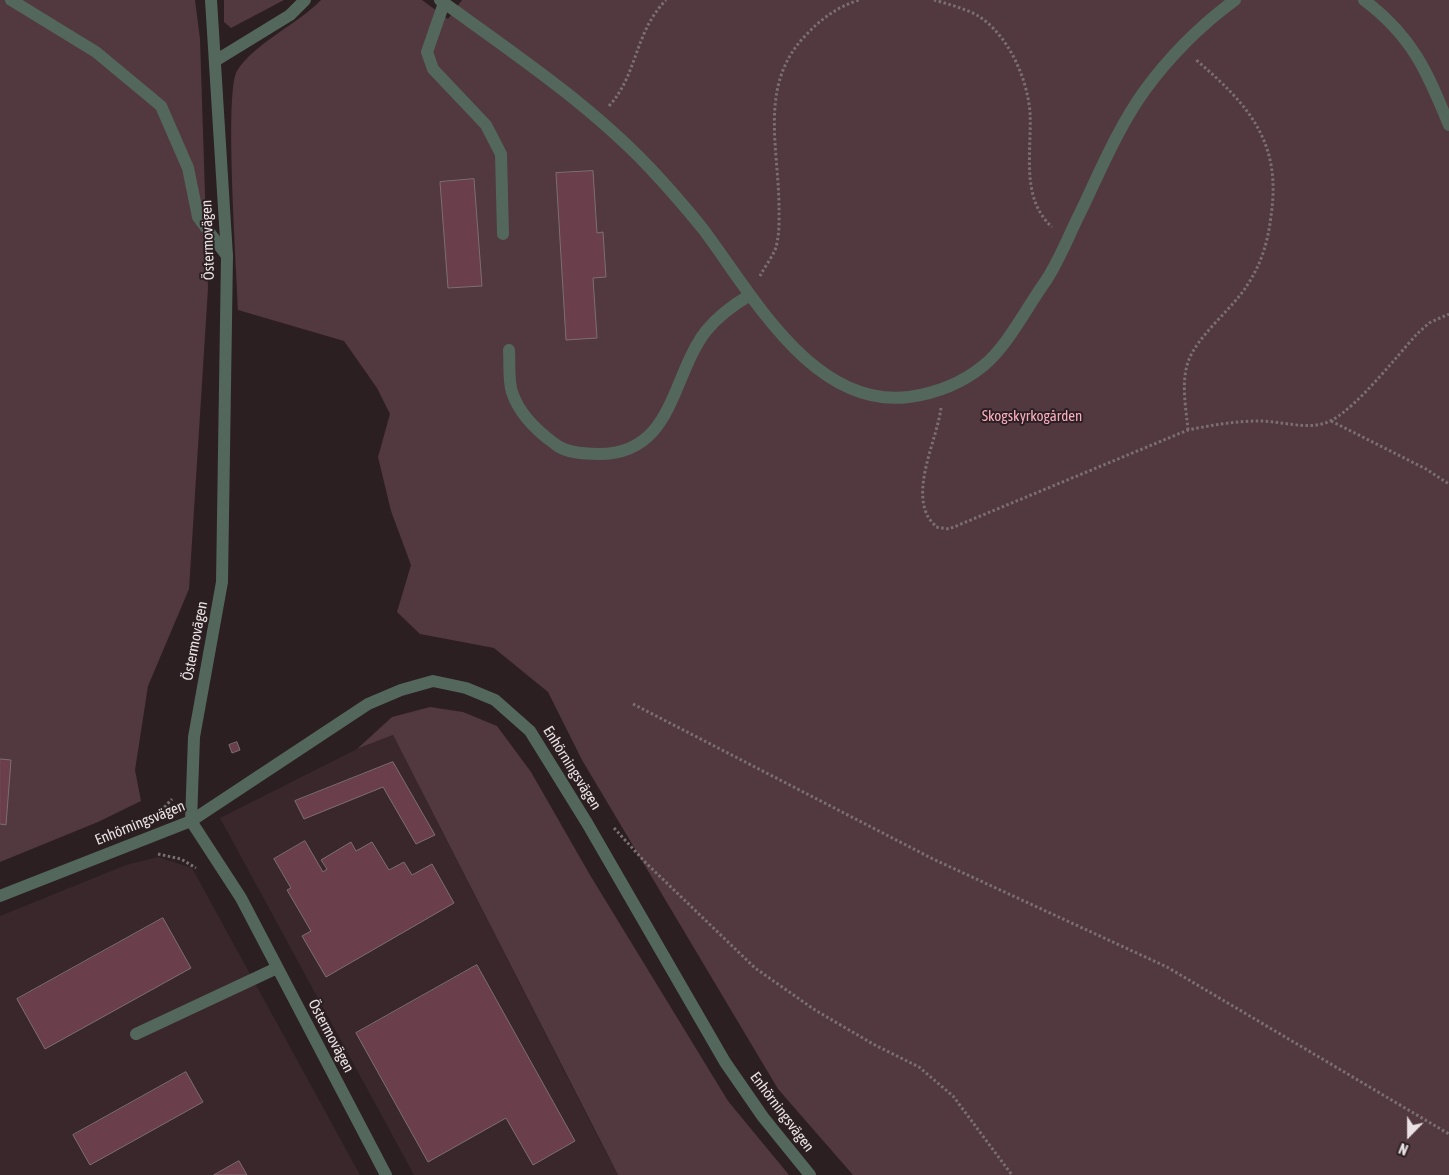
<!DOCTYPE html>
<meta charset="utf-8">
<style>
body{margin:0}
#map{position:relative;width:1449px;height:1175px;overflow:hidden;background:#2b1f22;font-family:"Asap Condensed",sans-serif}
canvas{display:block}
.north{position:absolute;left:1384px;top:1110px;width:50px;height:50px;-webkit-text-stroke:4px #2b1f22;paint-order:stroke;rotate:202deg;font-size:14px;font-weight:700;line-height:20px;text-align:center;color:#eae2e4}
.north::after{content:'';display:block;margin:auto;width:18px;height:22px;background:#eae2e4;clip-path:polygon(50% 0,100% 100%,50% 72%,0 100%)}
</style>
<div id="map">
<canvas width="1449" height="1175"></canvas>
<div class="north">N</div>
</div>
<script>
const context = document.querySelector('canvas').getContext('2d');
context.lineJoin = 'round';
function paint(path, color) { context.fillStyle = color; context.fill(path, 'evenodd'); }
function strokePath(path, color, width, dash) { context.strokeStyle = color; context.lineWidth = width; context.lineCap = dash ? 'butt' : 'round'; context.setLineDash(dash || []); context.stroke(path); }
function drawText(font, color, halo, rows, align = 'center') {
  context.font = font + ' "Asap Condensed",sans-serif'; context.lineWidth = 4; context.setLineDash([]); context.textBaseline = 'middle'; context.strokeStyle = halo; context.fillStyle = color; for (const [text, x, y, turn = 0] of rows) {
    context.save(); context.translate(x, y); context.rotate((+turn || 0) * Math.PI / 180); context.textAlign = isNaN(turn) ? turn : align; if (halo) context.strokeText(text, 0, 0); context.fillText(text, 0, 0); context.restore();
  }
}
const built = new Path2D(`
 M393,735L602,1145L618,1175H414L220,818L357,749Z
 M158,857L192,868L360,1175H0V916L126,865Z`);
const green = new Path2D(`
 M0,0H195L200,39L208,288L189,589L148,686L135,770L141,801L98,822L0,862Z
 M224,0H284L231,28L224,22Z
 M321,0H422L448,19L462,0H1449V1175H853L778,1089L582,760L548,692L494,648L420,634L397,612L411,565L391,511L378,457L390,414L377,388L344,341L238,310C237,274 224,91 237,71C253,44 298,24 321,0Z
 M430,707L463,712L497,726L531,772L590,875L728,1101L789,1175H618L393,735L357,749L392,717Z`);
const building = new Path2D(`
 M593,171L597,233L603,232L606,277L593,278L597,338L566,340L556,173Z
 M474,179L482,286L448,288L440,182Z
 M237,742L240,750L232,753L229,745Z
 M0,759L11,760L6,825L0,824Z
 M393,762L435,835L416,844L383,787L304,819L295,801Z
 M305,841L323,872L327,869L321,860L351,842L356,851L372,842L389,870L404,862L412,875L432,864L454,903L326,977L302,936L311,931L287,890L291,888L274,859Z
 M163,918L191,968L45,1049L17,999Z
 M477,965L575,1141L533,1165L506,1118L428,1162L356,1033Z
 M186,1072L203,1102L90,1165L73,1135Z
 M239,1161L247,1175H214Z`);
const path = new Path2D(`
 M934,0C948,4 967,9 980,17C1009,37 1027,78 1030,112C1032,151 1020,198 1052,227
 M609,106C638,74 634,33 666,0
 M760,276C764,268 771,259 775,250C780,236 779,219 779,205C778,144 759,83 806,35C821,19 837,7 859,0
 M941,408C937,439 913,484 927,515C929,519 933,523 936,527L949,529L1188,430C1212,425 1236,421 1260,421C1283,421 1311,432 1332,420C1358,406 1396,357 1417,334L1429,323L1449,314
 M1331,421L1426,469L1449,484
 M1188,430C1186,408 1181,383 1188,362C1197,336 1231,310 1246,287C1261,265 1268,242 1271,216C1282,142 1249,105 1195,59
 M633,704L933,859L1167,967L1449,1134
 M161,811L172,799
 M614,828L646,863L755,968L815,1010L873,1044L919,1067L953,1096L1012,1175
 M158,854L181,859L196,868`);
const service = new Path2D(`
 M11,0L96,52L161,106L188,168L198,217L227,256
 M440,0C512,52 588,103 649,167C668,187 686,208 703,229C752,294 813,409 909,397C937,393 961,384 983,366C1007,347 1027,307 1045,282C1060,260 1070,232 1082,209C1101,169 1119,126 1145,90C1170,56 1201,25 1235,0
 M1364,0C1412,36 1427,71 1449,125
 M444,3L427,52L433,69L486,125L501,154L503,234
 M509,350C510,363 508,380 512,392C519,414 537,431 555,444C566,453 584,454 599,454C674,454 671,376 706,331C719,315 733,305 750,295
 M136,1034L277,968`);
const minor = new Path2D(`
 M211,0L227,256L222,582L194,737L191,821L241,898L386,1175
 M215,61L290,15L305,0
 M0,896L191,821L368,704L401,690L433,681L466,688L495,700L530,731L587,823L725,1062L763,1117L810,1175`);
const streetNames = [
 ["Östermovägen",208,240,-92],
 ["Östermovägen",195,641,-79],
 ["Enhörningsvägen",572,768,58],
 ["Enhörningsvägen",140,823,-22],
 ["Östermovägen",331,1036,62],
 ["Enhörningsvägen",782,1112,53]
];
const parkNames = [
 ["Skogskyrkogården",1032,416]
];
paint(built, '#39272b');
paint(green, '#52383f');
paint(building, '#6a3f4b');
strokePath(building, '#7c6e71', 1);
strokePath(path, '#7a7072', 3, [2.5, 2.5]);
strokePath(service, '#53675d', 12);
strokePath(minor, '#53675d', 12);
drawText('15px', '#eae2e4', '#2b1f22', streetNames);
drawText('15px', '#f9adc1', '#2b1f22', parkNames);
</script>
